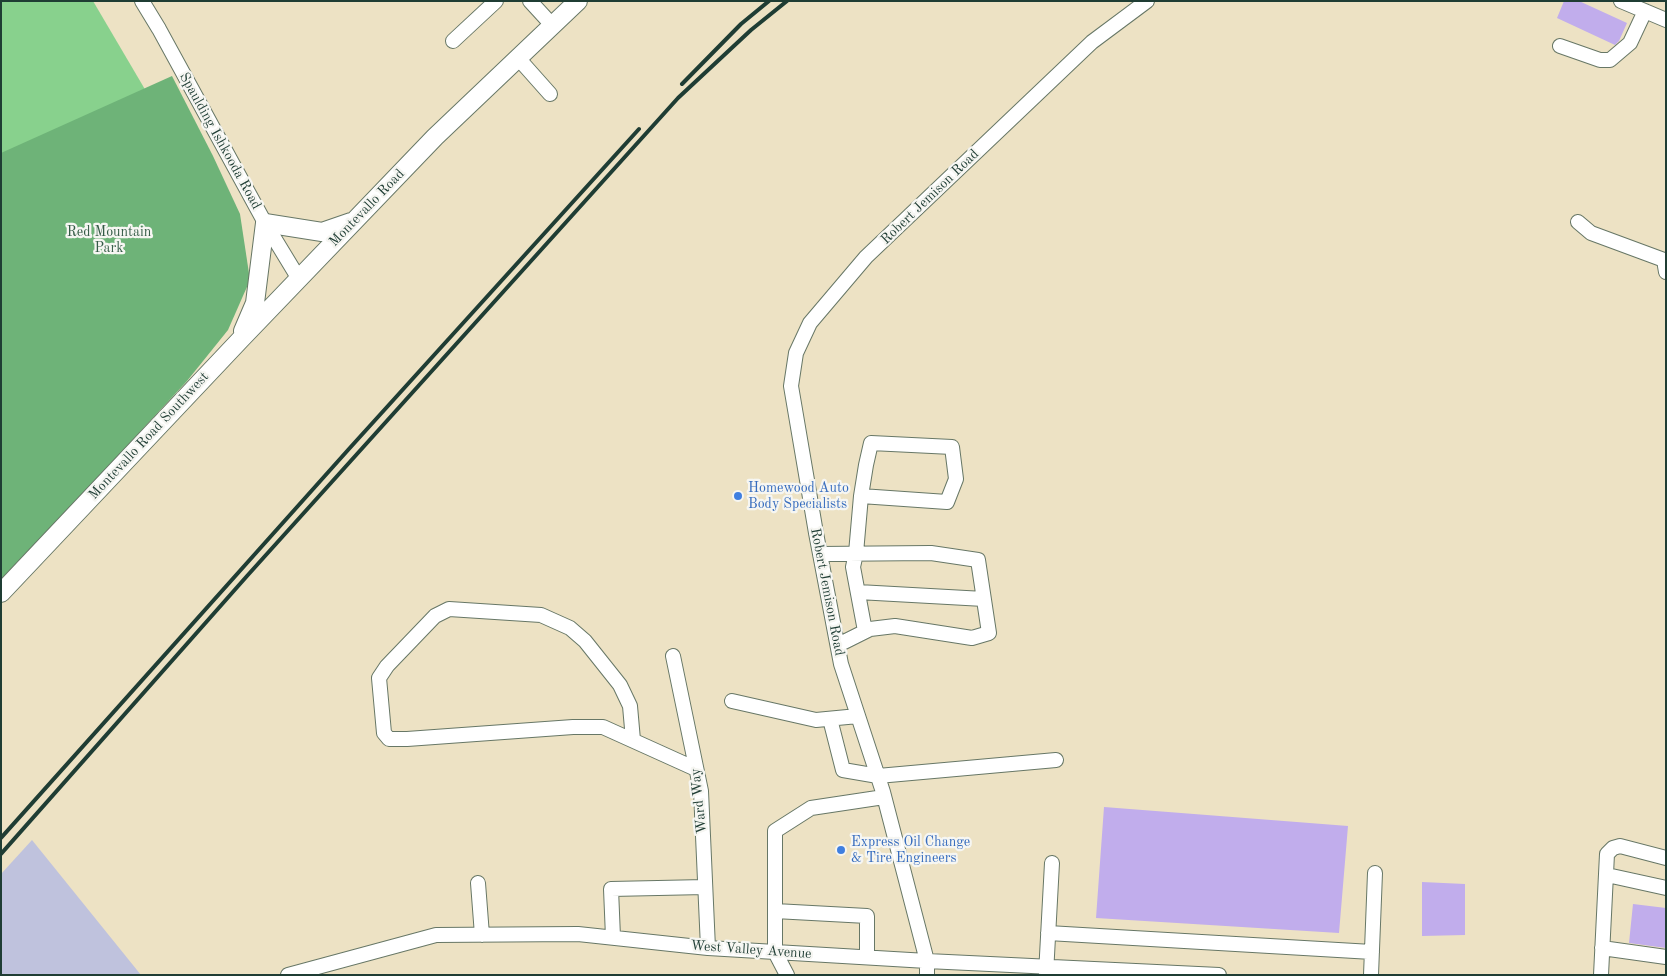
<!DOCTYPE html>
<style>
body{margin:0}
#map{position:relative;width:1667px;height:976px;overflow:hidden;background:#ede2c4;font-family:"Old Standard TT",serif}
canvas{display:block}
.frame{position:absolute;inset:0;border:2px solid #1f3d34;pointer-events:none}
</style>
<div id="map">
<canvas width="1667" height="976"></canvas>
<div class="frame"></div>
</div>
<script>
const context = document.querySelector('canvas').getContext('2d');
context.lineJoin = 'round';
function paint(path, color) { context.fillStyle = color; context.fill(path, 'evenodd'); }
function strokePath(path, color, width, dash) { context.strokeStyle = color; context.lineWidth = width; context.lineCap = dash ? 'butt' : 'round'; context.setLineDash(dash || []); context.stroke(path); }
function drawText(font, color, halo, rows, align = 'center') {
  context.font = font + ' "Old Standard TT",serif'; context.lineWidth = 4.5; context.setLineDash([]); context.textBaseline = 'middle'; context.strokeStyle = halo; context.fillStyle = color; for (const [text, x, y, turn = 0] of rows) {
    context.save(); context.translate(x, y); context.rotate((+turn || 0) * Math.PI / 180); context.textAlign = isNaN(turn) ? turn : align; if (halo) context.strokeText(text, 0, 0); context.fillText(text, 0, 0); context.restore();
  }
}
const industrial = new Path2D(`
 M32,840L141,975H1V874Z`);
const green = new Path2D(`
 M1,1H93L223,222L1,549Z`);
const forest = new Path2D(`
 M172,76L213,156L240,214L250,280L228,330L187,381L78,499L1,579V153Z`);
const building = new Path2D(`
 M1564,1H1579L1627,23L1619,41L1615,45L1557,18Z
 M1104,807L1348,826L1339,933L1096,918Z
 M1422,882L1465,884V935L1422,936Z
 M1633,904L1666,908V948L1629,943Z`);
const minor = new Path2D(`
 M142,1L159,29L265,223L299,279
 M530,1L552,25
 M1621,1L1666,20
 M453,41L496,1
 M1560,46L1600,60H1610L1630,43L1645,11
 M518,58L550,94
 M1578,222L1591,233L1664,260L1666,272
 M861,496L866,465L871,443L952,447L956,479L947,502L861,496L856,553L853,567L865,631
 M820,554L931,553L978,560L989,633L972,638L895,626L870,629L838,645
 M858,592L984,599
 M673,656L701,791L708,948
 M732,701L816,720L858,716
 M830,719L843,770L878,776L1056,760
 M633,740L630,706L620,685L585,641L570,628L541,615L449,609L435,616L387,666L379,678L384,733L389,739H407L573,727H603L696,769
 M1607,875L1666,888
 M478,883L482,935
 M775,911L867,916V957
 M1048,933L1372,952
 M613,937L611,889L705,887
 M1602,948L1666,957
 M1046,974L1052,863
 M288,975L436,935L578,934L708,948L927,961L1219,975
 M787,975L775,952V831L811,808L884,797
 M927,975V961L883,792L841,664L816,533L791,386L796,353L810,323L866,257L1092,42L1147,1
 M1371,975L1375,873
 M1601,975L1607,854L1613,848L1620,846L1666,858`);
const major = new Path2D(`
 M243,331L255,303L265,223L322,232L351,222
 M1,593L240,340L435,137L578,1`);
const rail = new Path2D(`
 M682,84L741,24L769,1
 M1,838L348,450L639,129
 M1,854L247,576L678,98L751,30L787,1`);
const markers = [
 [738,496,5,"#3f7fe0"],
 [841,850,5,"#3f7fe0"]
];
const streetNames = [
 ["Spaulding Ishkooda Road",220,141,61],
 ["Robert Jemison Road",930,197,-44],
 ["Montevallo Road",367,208,-46],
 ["Montevallo Road Southwest",149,436,-47],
 ["Robert Jemison Road",827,592,79],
 ["Ward Way",699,801,-96],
 ["West Valley Avenue",751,950,4]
];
const parkNames = [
 ["Red Mountain",109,232],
 ["Park",109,248]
];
const shopNames = [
 ["Homewood Auto",748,488],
 ["Body Specialists",748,504],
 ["Express Oil Change",851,842],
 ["& Tire Engineers",851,858]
];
paint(industrial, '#bfc2dd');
paint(green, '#88d18d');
paint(forest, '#6eb378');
paint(building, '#c1adec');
strokePath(minor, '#677766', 16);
strokePath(major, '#677766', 20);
strokePath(minor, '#fff', 14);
strokePath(major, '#fff', 18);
strokePath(rail, '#1f3d34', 4);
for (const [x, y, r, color] of markers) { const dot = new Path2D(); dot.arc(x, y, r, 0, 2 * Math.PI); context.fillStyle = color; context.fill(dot); strokePath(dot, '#f6f6f2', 2); }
drawText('14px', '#1f3d34', '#f6f6f2', streetNames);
drawText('14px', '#345b46', '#f6f6f2', parkNames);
drawText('14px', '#366cbe', '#f6f6f2', shopNames, 'left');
</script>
